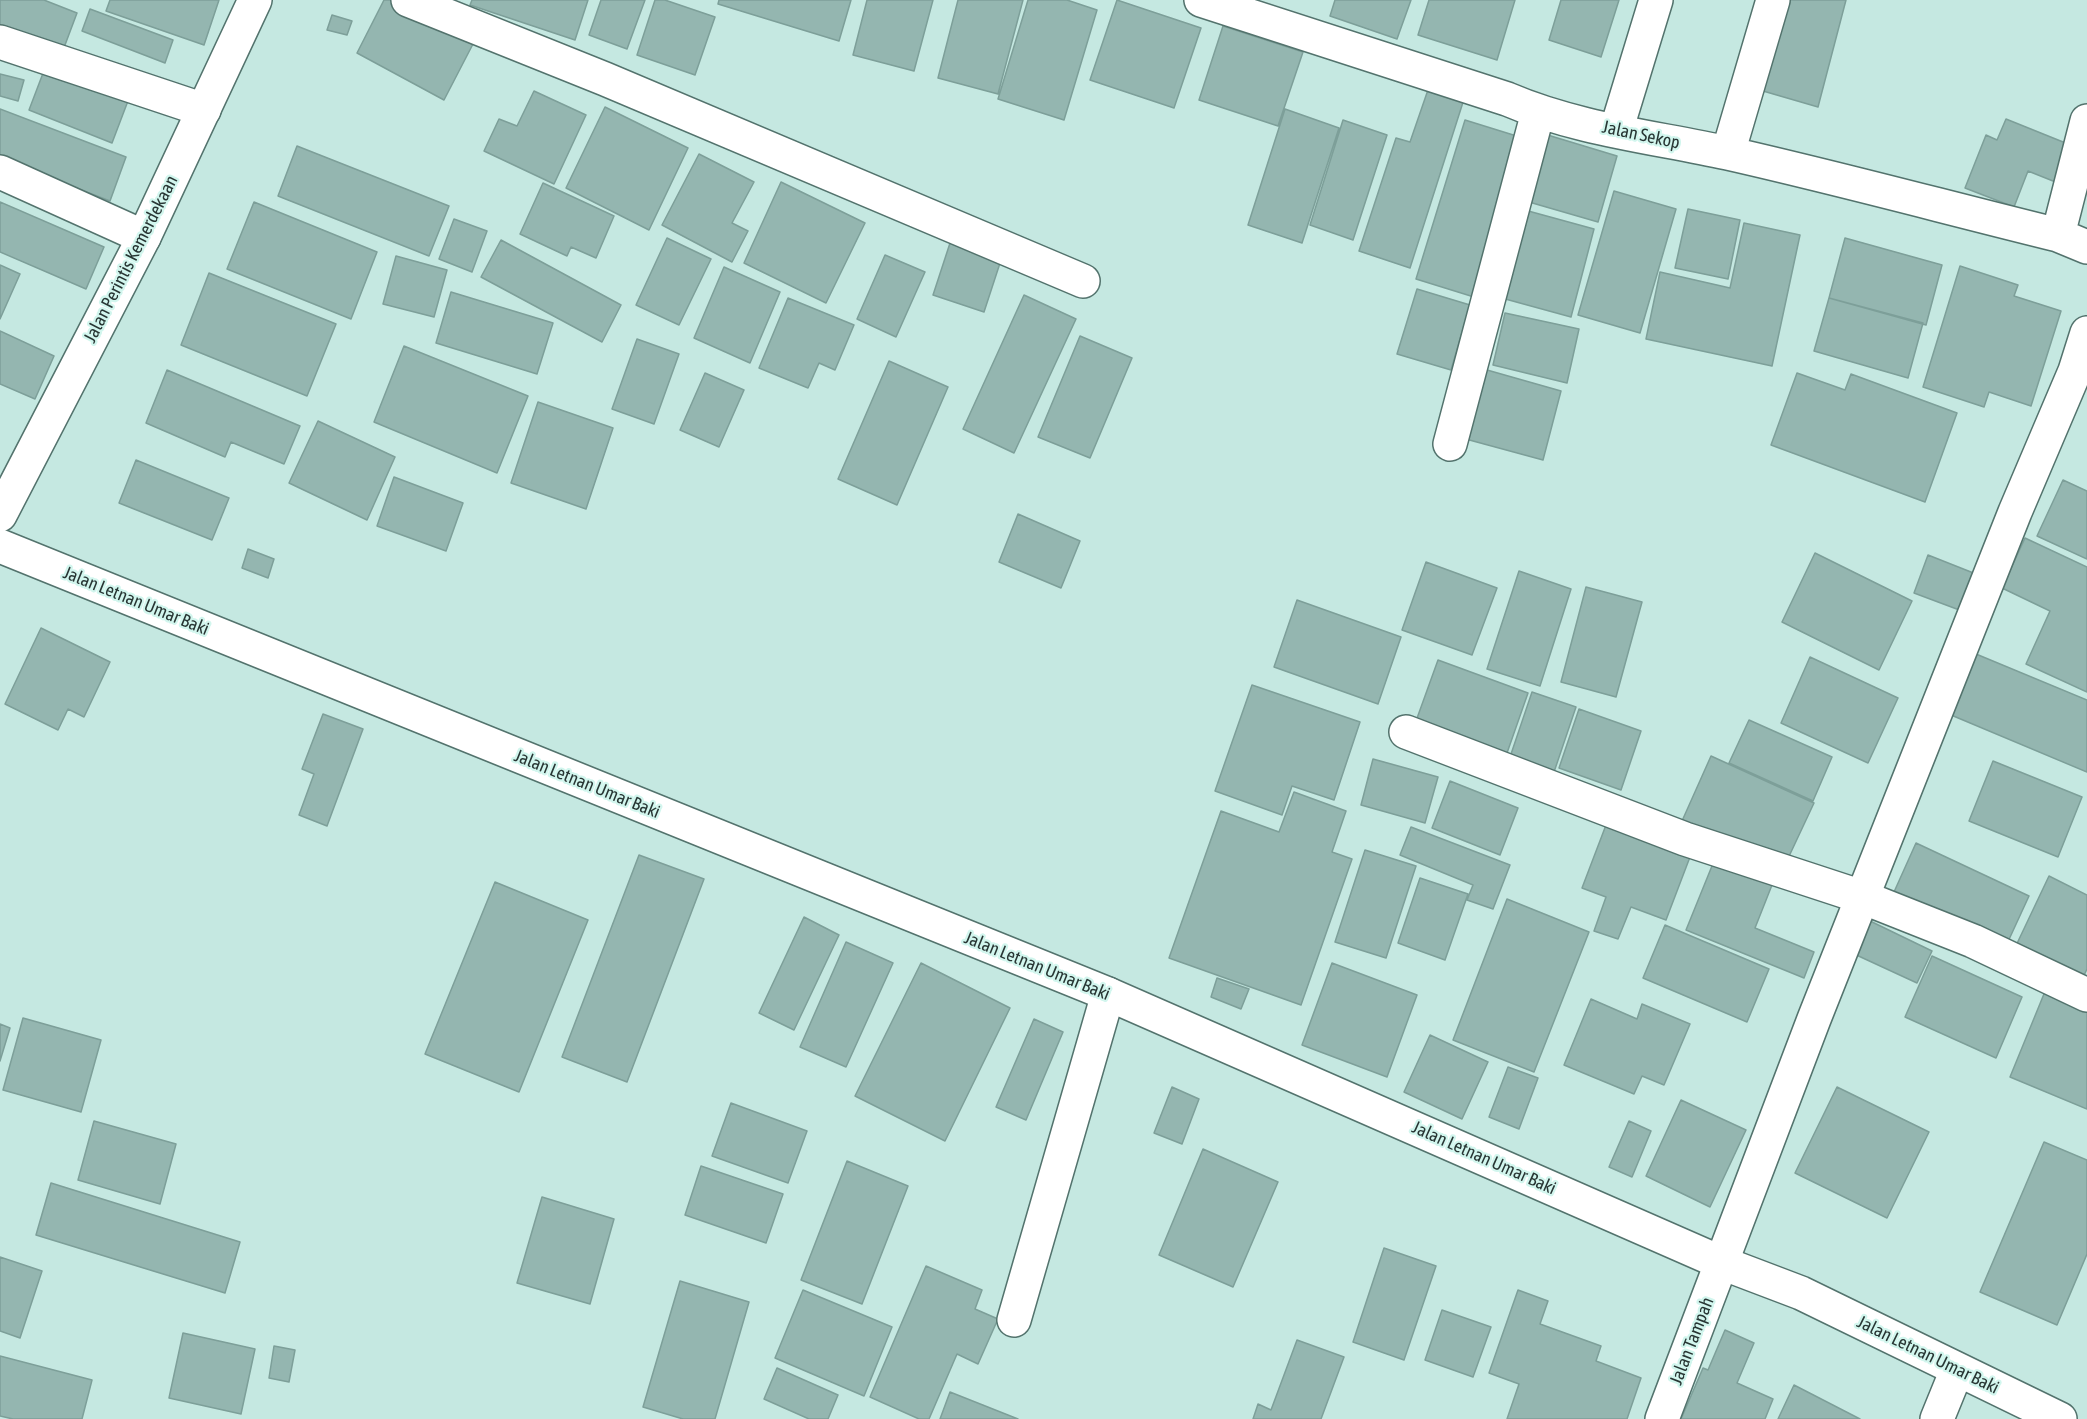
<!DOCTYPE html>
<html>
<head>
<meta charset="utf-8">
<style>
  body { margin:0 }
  canvas { display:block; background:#c5e8e1 }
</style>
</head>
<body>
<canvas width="2087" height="1419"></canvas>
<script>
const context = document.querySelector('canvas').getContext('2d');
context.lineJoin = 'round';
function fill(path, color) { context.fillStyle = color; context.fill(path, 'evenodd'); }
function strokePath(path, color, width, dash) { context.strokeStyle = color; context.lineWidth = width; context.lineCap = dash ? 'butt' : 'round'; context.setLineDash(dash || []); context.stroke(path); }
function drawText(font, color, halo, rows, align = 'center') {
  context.font = font + ' "Asap Condensed",sans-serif'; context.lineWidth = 4.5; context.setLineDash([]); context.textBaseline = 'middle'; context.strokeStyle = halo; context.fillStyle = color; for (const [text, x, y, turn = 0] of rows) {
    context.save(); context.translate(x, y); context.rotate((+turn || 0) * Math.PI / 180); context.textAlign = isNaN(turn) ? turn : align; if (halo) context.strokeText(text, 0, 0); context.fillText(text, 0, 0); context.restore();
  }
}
const building = new Path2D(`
  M 0,0 L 44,0 L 77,13 L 62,53 L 0,28 Z
  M 110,0 L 219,0 L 204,45 L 106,11 Z
  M 384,0 L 391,0 L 473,44 L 444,100 L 357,53 Z
  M 472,0 L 588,0 L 575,40 L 470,5 Z
  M 601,0 L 645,0 L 627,49 L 589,35 Z
  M 655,0 L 665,0 L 715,17 L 695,75 L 637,55 Z
  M 719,0 L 851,0 L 839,41 L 718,4 Z
  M 867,0 L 933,0 L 914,71 L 853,55 Z
  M 958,0 L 1023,0 L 998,94 L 938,78 Z
  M 1028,0 L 1067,0 L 1097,10 L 1064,120 L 998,99 Z
  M 1117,0 L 1201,28 L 1174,108 L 1090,80 Z
  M 1335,0 L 1411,0 L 1397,39 L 1330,16 Z
  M 1429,0 L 1515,0 L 1497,60 L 1418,35 Z
  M 1561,0 L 1619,0 L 1601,57 L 1549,40 Z
  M 1787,0 L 1846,0 L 1818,107 L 1763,91 Z
  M 90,9 L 173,40 L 165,63 L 82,31 Z
  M 332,15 L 352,21 L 347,35 L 327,30 Z
  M 1223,26 L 1303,52 L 1278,126 L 1199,100 Z
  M 48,60 L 131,93 L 112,143 L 29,110 Z
  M 0,74 L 24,80 L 18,101 L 0,96 Z
  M 1430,84 L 1465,96 L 1410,268 L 1359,251 L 1396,138 L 1410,142 Z
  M 534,91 L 586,115 L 554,184 L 484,151 L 499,119 L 517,126 Z
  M 605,107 L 688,148 L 649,230 L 566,188 Z
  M 0,109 L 126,157 L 110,201 L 0,159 Z
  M 1285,109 L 1339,128 L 1302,243 L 1248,225 Z
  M 2006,119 L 2073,146 L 2058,183 L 2028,171 L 2014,207 L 1965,188 L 1986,135 L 1997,140 Z
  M 1343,120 L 1387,135 L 1353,240 L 1310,225 Z
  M 1465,120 L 1523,138 L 1474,297 L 1416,279 Z
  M 1541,133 L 1617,156 L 1598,222 L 1522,200 Z
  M 297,146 L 449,206 L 429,256 L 278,196 Z
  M 699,154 L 754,182 L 732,223 L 748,231 L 732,262 L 662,225 Z
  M 781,182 L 865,223 L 826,303 L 744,263 Z
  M 543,183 L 614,216 L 596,258 L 571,247 L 567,256 L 520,234 Z
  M 1614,191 L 1676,209 L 1640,333 L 1578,315 Z
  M 0,202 L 104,247 L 86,289 L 0,252 Z
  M 254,202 L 377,252 L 351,319 L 227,269 Z
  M 1521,209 L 1594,229 L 1571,317 L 1498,297 Z
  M 1688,209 L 1740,220 L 1728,279 L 1675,268 Z
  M 454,219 L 487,231 L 472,272 L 439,259 Z
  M 1744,223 L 1800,235 L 1772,366 L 1646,339 L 1660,272 L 1730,288 Z
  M 667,238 L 711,259 L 679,325 L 636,305 Z
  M 1845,238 L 1942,265 L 1926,325 L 1829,298 Z
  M 501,240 L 621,305 L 602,342 L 481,277 Z
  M 951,240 L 1002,257 L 984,312 L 933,295 Z
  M 885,255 L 925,272 L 896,337 L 857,319 Z
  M 396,256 L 447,270 L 434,317 L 383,304 Z
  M 0,265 L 20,274 L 0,319 Z
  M 1960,266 L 2018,285 L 2014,296 L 2061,311 L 2031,406 L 1989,392 L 1984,407 L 1923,387 Z
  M 724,267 L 780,292 L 750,363 L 694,338 Z
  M 209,273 L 336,324 L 307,396 L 181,345 Z
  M 1417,289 L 1470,305 L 1451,370 L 1397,354 Z
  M 451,292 L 553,323 L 537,374 L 436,343 Z
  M 1024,295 L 1076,319 L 1014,453 L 963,429 Z
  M 788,298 L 854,325 L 835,370 L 819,363 L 808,388 L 759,368 Z
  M 1829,298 L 1923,323 L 1908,378 L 1814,351 Z
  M 1505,313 L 1579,329 L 1567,383 L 1493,365 Z
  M 0,331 L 54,356 L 35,399 L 0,384 Z
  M 1080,336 L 1132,358 L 1090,458 L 1038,437 Z
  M 637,339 L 679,354 L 654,424 L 612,409 Z
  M 404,346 L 528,396 L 497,473 L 374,422 Z
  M 889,361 L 948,387 L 897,505 L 838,479 Z
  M 1480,368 L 1561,391 L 1543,460 L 1462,438 Z
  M 167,370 L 300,426 L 284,464 L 231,442 L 225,457 L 146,423 Z
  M 705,373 L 744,390 L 719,447 L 680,430 Z
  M 1797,373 L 1845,390 L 1851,374 L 1957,413 L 1925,502 L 1771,445 Z
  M 538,402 L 613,428 L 586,509 L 511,483 Z
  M 318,421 L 395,457 L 367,520 L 289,483 Z
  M 136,460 L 229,498 L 212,540 L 119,503 Z
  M 394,477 L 463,503 L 446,551 L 377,526 Z
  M 2063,480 L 2087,491 L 2087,559 L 2037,536 Z
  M 1018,514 L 1080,541 L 1061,588 L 999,562 Z
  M 2025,538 L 2087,567 L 2087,692 L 2026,664 L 2050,611 L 2002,588 Z
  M 248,549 L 274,559 L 268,578 L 242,568 Z
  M 1815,553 L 1912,601 L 1879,670 L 1782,622 Z
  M 1928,555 L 1976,574 L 1962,611 L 1914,593 Z
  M 1426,562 L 1497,588 L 1472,655 L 1402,630 Z
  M 1519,571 L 1571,589 L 1540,686 L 1487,669 Z
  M 1586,587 L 1642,602 L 1616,697 L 1561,682 Z
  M 1297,600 L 1401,637 L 1378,704 L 1274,667 Z
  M 41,628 L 110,662 L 84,717 L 68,709 L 58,730 L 5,704 Z
  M 1976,654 L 2087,700 L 2087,772 L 1951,715 Z
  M 1810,657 L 1898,698 L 1868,763 L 1781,723 Z
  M 1438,660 L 1528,693 L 1507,753 L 1416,721 Z
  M 1252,685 L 1360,722 L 1334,800 L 1292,786 L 1282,815 L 1215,791 Z
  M 1532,692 L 1576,707 L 1553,775 L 1509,760 Z
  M 1579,709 L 1641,731 L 1621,790 L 1559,768 Z
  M 323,714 L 363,729 L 327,826 L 299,815 L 314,774 L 302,769 Z
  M 1749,720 L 1832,757 L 1813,801 L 1729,763 Z
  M 1711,756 L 1814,803 L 1784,867 L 1682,821 Z
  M 1373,759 L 1438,777 L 1425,823 L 1361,805 Z
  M 1993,761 L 2082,797 L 2058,857 L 1969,821 Z
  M 1450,781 L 1518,808 L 1500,855 L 1432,828 Z
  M 1294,792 L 1346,811 L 1332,852 L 1352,859 L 1301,1005 L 1169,958 L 1221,811 L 1279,832 Z
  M 1606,825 L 1690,857 L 1666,920 L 1631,907 L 1618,939 L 1594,931 L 1606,897 L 1582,888 Z
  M 1411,827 L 1510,865 L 1493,909 L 1467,900 L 1473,885 L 1400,855 Z
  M 1916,843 L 2029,896 L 2006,946 L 1894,892 Z
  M 1365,850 L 1416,866 L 1386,958 L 1335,942 Z
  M 639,855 L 704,879 L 627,1082 L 562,1057 Z
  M 1714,861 L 1772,885 L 1755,928 L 1814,952 L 1804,978 L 1686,930 Z
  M 2049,876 L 2087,895 L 2087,969 L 2079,986 L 2012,954 Z
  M 1420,878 L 1468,894 L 1445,960 L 1398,943 Z
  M 495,882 L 588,920 L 519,1092 L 425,1054 Z
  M 1507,899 L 1589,932 L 1534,1072 L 1453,1040 Z
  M 804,917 L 839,935 L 794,1030 L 759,1013 Z
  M 1868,920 L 1932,951 L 1917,983 L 1852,953 Z
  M 1665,925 L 1769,969 L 1747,1022 L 1643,978 Z
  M 846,942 L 893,963 L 846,1067 L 800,1047 Z
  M 1932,956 L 2022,997 L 1996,1058 L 1905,1017 Z
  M 921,963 L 1010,1008 L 945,1141 L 855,1096 Z
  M 1332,963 L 1417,995 L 1387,1077 L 1302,1045 Z
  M 1217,978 L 1249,989 L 1241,1009 L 1211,997 Z
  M 2046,989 L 2087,1006 L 2087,1109 L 2010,1077 Z
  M 1591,999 L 1637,1019 L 1642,1004 L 1690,1024 L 1664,1085 L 1642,1076 L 1634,1094 L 1564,1065 Z
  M 23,1018 L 101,1040 L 81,1112 L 3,1090 Z
  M 1034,1019 L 1063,1032 L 1026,1120 L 996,1107 Z
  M 0,1024 L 10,1028 L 0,1061 Z
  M 1430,1035 L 1488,1062 L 1462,1119 L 1404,1092 Z
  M 1508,1067 L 1538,1078 L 1519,1129 L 1489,1117 Z
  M 1172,1087 L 1199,1099 L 1182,1144 L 1154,1133 Z
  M 1837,1087 L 1929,1132 L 1887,1218 L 1795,1173 Z
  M 1681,1100 L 1746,1130 L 1710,1207 L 1646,1176 Z
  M 731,1103 L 807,1131 L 788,1183 L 712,1156 Z
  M 94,1121 L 176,1144 L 160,1204 L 78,1180 Z
  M 1629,1121 L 1651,1131 L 1632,1177 L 1609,1167 Z
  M 2044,1142 L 2087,1160 L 2087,1254 L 2057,1325 L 1980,1292 Z
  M 1203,1149 L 1278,1182 L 1233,1287 L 1159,1255 Z
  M 847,1161 L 908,1186 L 862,1304 L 801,1280 Z
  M 701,1166 L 783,1194 L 766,1243 L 685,1215 Z
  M 51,1183 L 240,1242 L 225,1293 L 36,1235 Z
  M 542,1197 L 614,1219 L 590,1304 L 517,1283 Z
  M 1384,1248 L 1436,1266 L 1404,1360 L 1353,1342 Z
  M 0,1257 L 42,1271 L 20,1338 L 0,1331 Z
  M 926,1266 L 982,1290 L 975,1309 L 998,1319 L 978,1364 L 957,1354 L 929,1419 L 919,1419 L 870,1397 Z
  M 680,1281 L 749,1302 L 715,1419 L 683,1419 L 643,1407 Z
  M 803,1290 L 892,1327 L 864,1396 L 775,1358 Z
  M 1518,1290 L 1548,1301 L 1540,1324 L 1601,1346 L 1596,1361 L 1641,1378 L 1627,1419 L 1507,1419 L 1519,1384 L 1489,1373 Z
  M 1442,1310 L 1491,1327 L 1473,1377 L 1425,1360 Z
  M 1725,1330 L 1754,1343 L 1737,1383 L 1773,1399 L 1765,1419 L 1681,1419 L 1703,1368 L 1708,1370 Z
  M 183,1333 L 255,1349 L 241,1414 L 169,1398 Z
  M 1297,1340 L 1344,1357 L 1321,1419 L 1253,1419 L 1258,1404 L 1271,1410 Z
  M 274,1346 L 295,1350 L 289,1382 L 269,1378 Z
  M 0,1356 L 92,1380 L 82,1419 L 13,1419 L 0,1416 Z
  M 777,1368 L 838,1395 L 828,1419 L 809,1419 L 764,1399 Z
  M 1794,1385 L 1860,1419 L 1778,1419 Z
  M 950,1392 L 1018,1419 L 940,1419 Z`);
fill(building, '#94b6b0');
strokePath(building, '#7d9f99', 1.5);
const street = new Path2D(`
  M 408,0 L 605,79 L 1083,281
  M 1201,0 L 1507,99 C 1577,129 1654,137 1727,153 C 1838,178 1948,208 2058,235 L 2087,247
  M 0,42 L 204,110
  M 1616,131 L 1656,0
  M 1728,153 L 1773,0
  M 0,172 L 144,237
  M 2058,235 L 2087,121
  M 1450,444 L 1538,112
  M 1406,732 L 1685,839 L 1862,897 L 1973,941 L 2087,995
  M 1014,1320 L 1108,994
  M 1662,1419 L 1814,1019 L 2015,512 L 2075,371 L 2087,333
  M 1937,1419 L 1957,1370`);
const secondary = new Path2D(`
  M 0,515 L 144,237 L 255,0
  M 0,546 L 1108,994 L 1722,1263 L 1801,1293 L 2060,1419`);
strokePath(street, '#53736d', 36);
strokePath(secondary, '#53736d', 36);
strokePath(street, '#fff', 33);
strokePath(secondary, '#fff', 33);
drawText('18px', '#283634', '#d2f6ee', [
  ["Jalan Sekop",1641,135,12],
  ["Jalan Perintis Kemerdekaan",131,259,-63],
  ["Jalan Letnan Umar Baki",136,601,22],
  ["Jalan Letnan Umar Baki",587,784,22],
  ["Jalan Letnan Umar Baki",1037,966,22],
  ["Jalan Letnan Umar Baki",1484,1158,24],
  ["Jalan Tampah",1692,1341,-69],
  ["Jalan Letnan Umar Baki",1928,1355,26]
]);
</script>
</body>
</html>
